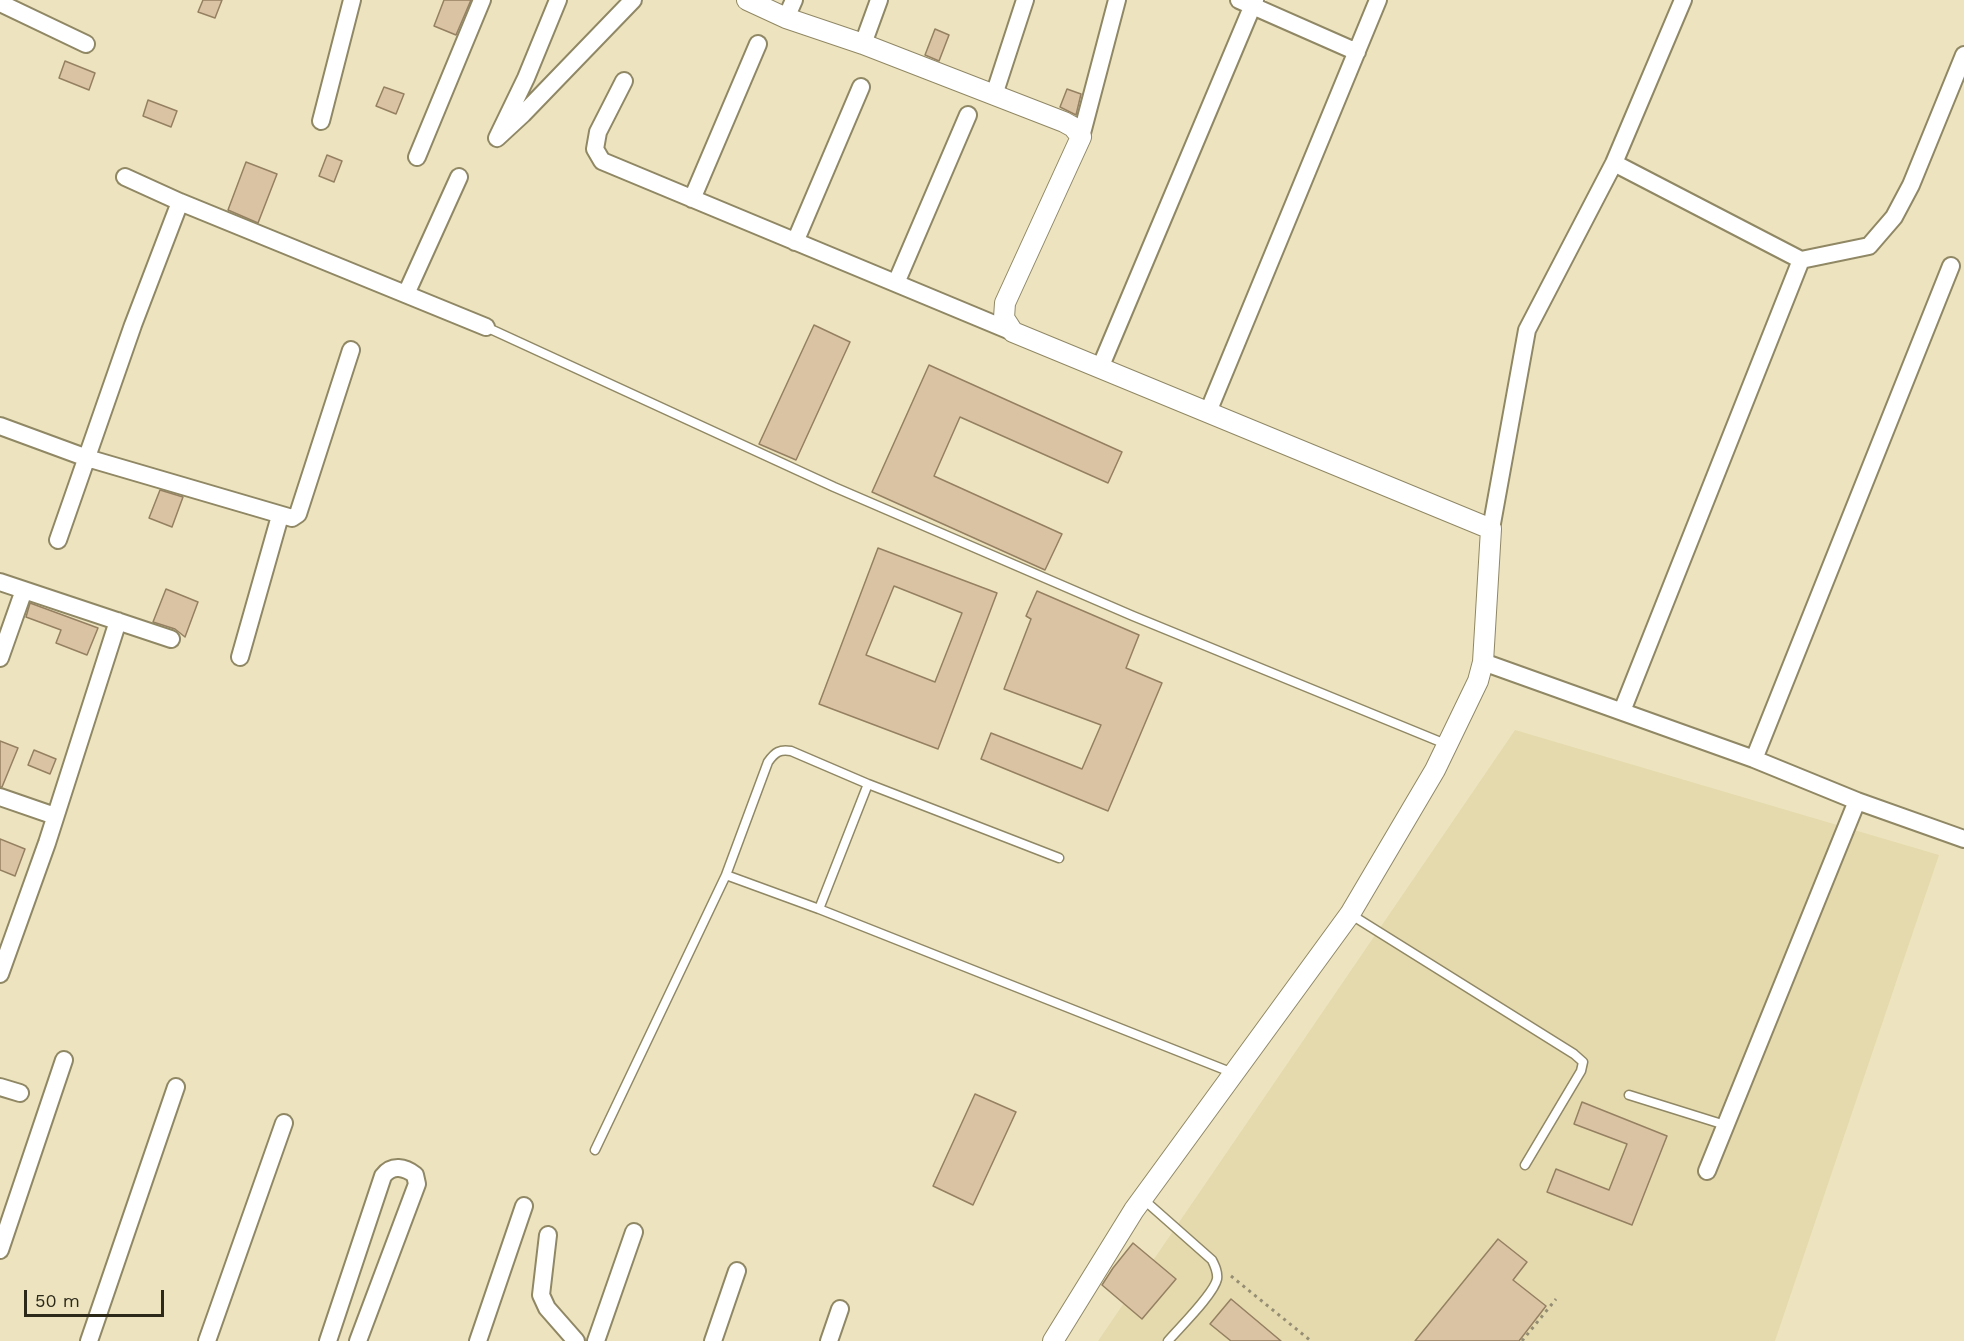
<!DOCTYPE html>
<html>
<head>
<meta charset="utf-8">
<style>
  body { margin:0 }
  #map { position:relative; width:1964px; height:1341px; overflow:hidden; background:#ede4bf; font-family:"Work Sans",sans-serif }
  canvas { display:block }
  .scale { position:absolute; left:24px; top:1290px; width:140px; height:27px; box-sizing:border-box; border:3px solid #2c291b; border-top:0; padding-left:8px; font-size:18px; line-height:21px; white-space:nowrap; color:#2c291b; -webkit-text-stroke:4px #ede4bf; paint-order:stroke }
</style>
</head>
<body>
<div id="map">
<canvas width="1964" height="1341"></canvas>
<div class="scale">50 m</div>
</div>
<script>
const context = document.querySelector('canvas').getContext('2d');
context.lineJoin = 'round';
function fill(path, color) { context.fillStyle = color; context.fill(path, 'evenodd'); }
function strokePath(path, color, width, dash) { context.strokeStyle = color; context.lineWidth = width; context.lineCap = dash ? 'butt' : 'round'; context.setLineDash(dash || []); context.stroke(path); }
fill(new Path2D(`
  M 1515,730 L 1939,855 L 1775,1341 L 1098,1341 Z`), '#e5daad');
const building = new Path2D(`
  M 203,0 L 222,0 L 215,18 L 198,12 Z
  M 444,0 L 471,0 L 456,35 L 434,26 Z
  M 935,29 L 949,35 L 939,61 L 925,55 Z
  M 65,61 L 95,73 L 89,90 L 59,78 Z
  M 384,87 L 404,94 L 396,114 L 376,106 Z
  M 1067,89 L 1081,94 L 1076,115 L 1060,107 Z
  M 148,100 L 177,111 L 171,127 L 143,116 Z
  M 327,155 L 342,161 L 334,182 L 319,176 Z
  M 246,162 L 277,174 L 258,223 L 228,210 Z
  M 814,325 L 850,342 L 796,460 L 759,444 Z
  M 929,365 L 1122,452 L 1108,483 L 960,417 L 934,476 L 1062,534 L 1045,570 L 872,492 Z
  M 160,490 L 183,497 L 172,527 L 149,518 Z
  M 878,548 L 997,593 L 938,749 L 819,704 ZM 894,586 L 962,613 L 935,682 L 866,655 Z
  M 166,589 L 198,602 L 185,637 L 175,629 L 153,622 Z
  M 1037,591 L 1139,635 L 1126,668 L 1162,683 L 1108,811 L 981,759 L 991,733 L 1082,769 L 1101,725 L 1004,689 L 1031,619 L 1026,616 Z
  M 30,603 L 98,628 L 87,655 L 56,643 L 61,630 L 26,617 Z
  M 0,741 L 18,748 L 2,787 L 0,787 Z
  M 34,750 L 56,759 L 50,774 L 28,765 Z
  M 0,839 L 25,849 L 15,876 L 0,870 Z
  M 975,1094 L 1016,1112 L 973,1205 L 933,1186 Z
  M 1582,1102 L 1667,1136 L 1632,1225 L 1547,1192 L 1556,1169 L 1609,1190 L 1627,1144 L 1574,1124 Z
  M 1498,1239 L 1527,1262 L 1513,1280 L 1546,1306 L 1519,1341 L 1415,1341 Z
  M 1133,1243 L 1176,1279 L 1142,1319 L 1102,1285 L 1113,1268 Z
  M 1231,1299 L 1281,1341 L 1231,1341 L 1210,1324 Z`);
fill(building, '#dac3a3');
strokePath(building, '#958062', 1.5);
const service = new Path2D(`
  M 486,327 L 834,487 L 1133,616 L 1448,745
  M 1059,858 L 868,784 L 791,751 C 780,749 775,752 768,762 L 726,875 L 819,909 L 1233,1073
  M 819,909 L 868,784
  M 1350,914 L 1574,1054 L 1583,1062 L 1581,1071 L 1525,1165
  M 1629,1095 L 1725,1125
  M 595,1150 L 726,875
  M 1143,1199 L 1212,1260 C 1215,1266 1218,1272 1217,1279 C 1214,1294 1179,1328 1168,1341`);
const minor = new Path2D(`
  M 558,0 L 526,78 L 497,138 L 523,114 L 633,0
  M 1239,0 L 1357,52
  M 0,3 L 86,44
  M 786,18 L 794,0
  M 863,44 L 879,0
  M 624,81 L 598,132 L 595,149 L 602,161 L 1013,332
  M 994,95 L 1025,0
  M 321,121 L 352,0
  M 1081,137 L 1117,0
  M 417,157 L 482,0
  M 1614,163 L 1801,260 L 1869,246 L 1894,217 L 1911,185 L 1964,55
  M 125,177 L 180,202 L 486,327
  M 692,199 L 758,44
  M 795,242 L 861,87
  M 896,283 L 968,115
  M 406,294 L 459,177
  M 1100,368 L 1255,0
  M 1208,412 L 1378,0
  M 0,426 L 87,458 L 292,518 L 298,514 L 351,350
  M 1491,529 L 1527,330 L 1614,163 L 1683,0
  M 58,540 L 133,325 L 180,202
  M 0,582 L 171,639
  M 240,657 L 280,516
  M 0,658 L 24,590
  M 1483,662 L 1754,759 L 1857,801 L 1707,1171
  M 1622,711 L 1801,260
  M 1754,759 L 1951,266
  M 0,797 L 55,816
  M 1857,801 L 1964,839
  M 0,974 L 47,843 L 118,621
  M 0,1087 L 20,1093
  M 548,1235 L 541,1295 L 547,1308 L 576,1341
  M 0,1250 L 64,1060
  M 89,1341 L 176,1087
  M 207,1341 L 284,1123
  M 328,1341 L 383,1176 C 392,1164 405,1167 415,1175 L 417,1184 L 358,1341
  M 478,1341 L 524,1206
  M 596,1341 L 634,1232
  M 713,1341 L 737,1271
  M 829,1341 L 840,1309`);
const tertiary = new Path2D(`
  M 747,0 L 786,18 L 863,44 L 1064,122 L 1073,127 L 1081,137 L 1005,303 L 1004,318 L 1013,332 L 1491,529 L 1483,662 L 1478,681 L 1435,770 L 1350,914 L 1134,1210 L 1053,1341`);
strokePath(service, '#908765', 11);
strokePath(minor, '#908765', 20);
strokePath(tertiary, '#908765', 22);
strokePath(new Path2D(`
  M 1231,1276 L 1311,1341
  M 1522,1341 L 1556,1299`), '#958e74', 3, [3, 4.5]);
strokePath(service, '#fff', 8);
strokePath(minor, '#fff', 16);
strokePath(tertiary, '#fff', 20);
</script>
</body>
</html>
